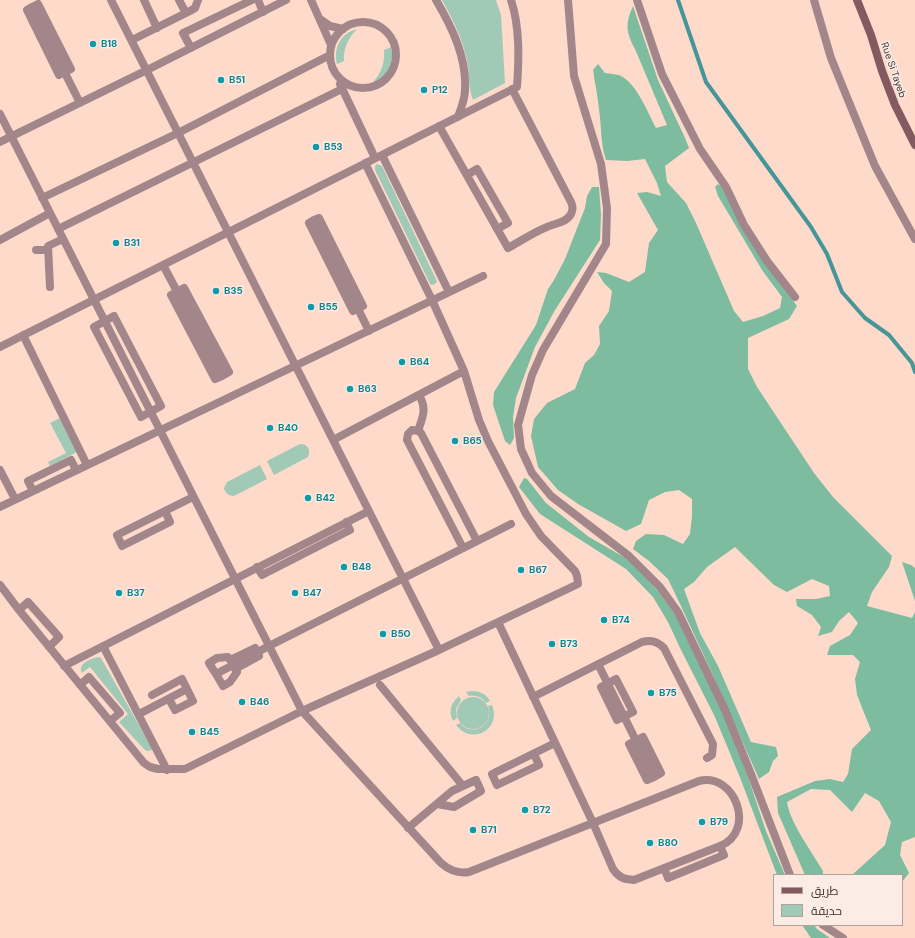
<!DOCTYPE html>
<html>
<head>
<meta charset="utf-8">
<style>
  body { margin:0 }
  #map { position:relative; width:915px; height:938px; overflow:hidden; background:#fedacb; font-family:"DM Sans",Cairo,sans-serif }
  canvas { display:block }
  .legend { position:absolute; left:773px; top:874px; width:130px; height:52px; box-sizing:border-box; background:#fbede6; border:1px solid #b1a39c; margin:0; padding:5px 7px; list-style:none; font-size:12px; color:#41332d }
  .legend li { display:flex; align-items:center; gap:8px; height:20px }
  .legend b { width:20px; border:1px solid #b1a39c }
</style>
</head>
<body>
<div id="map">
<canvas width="915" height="938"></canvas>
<ul class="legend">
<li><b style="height:5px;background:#825a60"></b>طريق</li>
<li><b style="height:11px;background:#a1cab6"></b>حديقة</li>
</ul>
</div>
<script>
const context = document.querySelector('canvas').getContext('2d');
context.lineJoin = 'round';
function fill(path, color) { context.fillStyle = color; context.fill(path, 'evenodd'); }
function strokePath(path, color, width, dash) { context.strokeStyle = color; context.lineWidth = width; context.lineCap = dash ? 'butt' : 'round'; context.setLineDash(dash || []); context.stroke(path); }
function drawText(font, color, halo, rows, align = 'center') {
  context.font = font + ' "DM Sans",sans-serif'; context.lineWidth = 3; context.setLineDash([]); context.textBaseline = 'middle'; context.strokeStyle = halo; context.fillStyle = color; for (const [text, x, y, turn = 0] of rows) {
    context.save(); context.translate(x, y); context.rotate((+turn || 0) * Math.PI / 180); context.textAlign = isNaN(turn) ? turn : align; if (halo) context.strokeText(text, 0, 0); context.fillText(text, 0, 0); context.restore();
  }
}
fill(new Path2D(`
  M 442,0 L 496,0 L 501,15 L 505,83 L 473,100 C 469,89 469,78 468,66 C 464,42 454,21 442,0 Z
  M 357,29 C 348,38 343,49 344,61 L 337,64 C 333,48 341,33 357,29 Z
  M 391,47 C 395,63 388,78 372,83 C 381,74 385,63 384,50 Z
  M 377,164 L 382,166 L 436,279 L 437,282 L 435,284 L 432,285 L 430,284 L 375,170 L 375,166 Z
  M 60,418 L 77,452 L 50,466 L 48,462 L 66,453 L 50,423 Z
  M 300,444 C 308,444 311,450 308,457 L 274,475 L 267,461 Z
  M 260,465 L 267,479 L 234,496 C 229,496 225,493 224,488 L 227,482 Z
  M 99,657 L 101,658 L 153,750 L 147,751 L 144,749 L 119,722 L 128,714 L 90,667 L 82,673 C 77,663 92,658 99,657 Z
  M 472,691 C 480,691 486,694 490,701 L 486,703 C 482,697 476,695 469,696 L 466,692 Z
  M 459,696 L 461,700 L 456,709 L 457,718 L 453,721 C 448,711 451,703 459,696 Z
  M457 713a16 16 0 1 1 32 0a16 16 0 1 1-32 0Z
  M 492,705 C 502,729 472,746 456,725 L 460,723 C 472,738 495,725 488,706 Z`), '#a1cab6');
fill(new Path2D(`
  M 633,6 L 658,80 L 685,138 L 689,148 L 665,166 L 667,182 L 686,203 L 696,223 L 734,311 L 743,322 L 763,316 L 780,308 L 782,297 L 762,270 L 718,196 L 715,187 L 718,184 L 723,188 L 766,264 L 797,306 L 789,319 L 748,338 L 748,369 L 757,387 L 814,473 L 833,497 L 892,556 L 889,567 L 872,592 L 867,606 L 912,618 L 915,612 L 915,837 L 902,842 L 900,855 L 909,873 L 902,882 L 902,875 L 852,875 L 885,845 L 891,822 L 879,801 L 865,793 L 852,812 L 830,790 L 811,789 L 787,802 C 790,823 812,852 823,871 L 823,875 L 805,875 L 778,813 L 777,797 L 815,781 L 830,779 L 843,782 L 848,774 L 852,749 L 871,730 L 857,695 L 855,679 L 860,662 L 853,655 L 827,655 L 830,646 L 850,635 L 858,623 L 849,612 L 839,621 L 832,632 L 818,636 L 821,627 L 812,615 L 797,606 L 796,599 L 816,599 L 830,596 L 829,586 L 812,579 L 787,592 L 774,585 L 735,547 L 707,567 L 694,582 L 684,589 L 700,633 L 718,666 L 751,742 L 776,747 L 778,756 L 773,761 L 769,772 L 759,779 L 711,671 L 680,604 L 668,579 L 649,561 L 633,549 L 636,541 L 646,534 L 664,535 L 683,544 L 690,534 L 692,516 L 692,499 L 679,490 L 665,492 L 649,500 L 641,524 L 626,531 L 578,504 L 558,490 L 538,467 L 531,436 L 534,419 L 547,403 L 575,389 L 585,363 L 594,355 L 600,344 L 599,326 L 609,311 L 612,291 L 604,283 L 597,272 L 606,273 L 629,282 L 645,272 L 649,243 L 658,230 L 637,193 L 647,192 L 661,196 L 657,183 L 645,159 L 627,161 L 606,160 C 600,142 602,128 599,110 C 598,97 595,84 593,70 L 598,64 L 605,73 C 610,74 617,74 621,76 C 637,84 648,113 656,128 L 667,125 L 635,49 C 626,32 625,24 633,6 Z
  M 592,187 L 599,187 L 601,215 L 600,240 L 555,310 L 535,347 L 516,398 L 513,417 L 514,438 L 510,445 L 505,441 L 493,405 L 494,392 L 536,325 L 548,289 L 554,280 L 565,259 L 585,208 L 587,196 Z
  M 524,478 L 527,479 L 546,503 L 589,537 L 629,560 L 658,591 L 675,614 L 723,713 L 748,777 L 766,831 L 785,875 L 777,875 L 741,780 L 715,717 L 680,648 L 668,622 L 653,597 L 626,569 L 540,514 L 519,487 Z
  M 902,562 L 911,565 L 915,568 L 915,601 Z
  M 802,925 L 814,925 L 817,929 L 830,938 L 811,938 Z`), '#7dbc9f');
strokePath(new Path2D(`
  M 678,0 L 706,82 L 811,227 L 827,254 L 842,292 L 865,318 L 889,335 L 912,363 L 915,372`), '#459599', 4);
strokePath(new Path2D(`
  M 111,0 L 439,650
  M 144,0 L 157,28
  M 179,0 L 186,13
  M 258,0 L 263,12
  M 311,0 L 331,45
  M 436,0 C 452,27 467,58 465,90 C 465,99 461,108 458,117
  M 568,0 L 574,76 L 601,164 L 607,208 L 606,244 L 543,350 L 532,375 L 518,425 L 521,449 L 532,473 L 551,496 L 629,556 L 660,587 L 678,612 L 725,710 L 751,774 L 790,875
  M 637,0 L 662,74 L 700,149 L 726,187 L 744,225 L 767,261 L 795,297
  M 814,0 L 831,58 L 875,166 L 915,239
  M 32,7 L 27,10 L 59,75 L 71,69 L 38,4 L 32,7 L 80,103
  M 320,19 L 330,26 L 343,29
  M330 55a33 33 0 1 1 66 0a33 33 0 1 1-66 0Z
  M 132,40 L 190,11 L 195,8 L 198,0
  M 191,48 L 183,33 L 252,0
  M 340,84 L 375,158
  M 0,114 L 302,711 L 441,863 C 449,870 457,874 469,872 L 699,781 C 735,772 757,831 720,846 L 634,880 C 624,879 619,878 613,869 L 593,823 L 498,622
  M 439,126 L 508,248 C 521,241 534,232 547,227 C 555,223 566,223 571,214 C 573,210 573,206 571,202 L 512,89
  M 0,142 L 147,70 L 286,0
  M 382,155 L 449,292
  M 467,175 L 477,169 L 508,223 L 497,229
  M 42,198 L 178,133 L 330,55
  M 314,220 L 309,223 L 353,311 L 363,306 L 319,218 L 314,220 L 369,331
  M 58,229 L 342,89
  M 0,240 L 50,213
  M 36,250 L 48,250
  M 163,265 L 222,376 L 229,372 L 184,288 L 171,295 L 215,379 L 222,376
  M 50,287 L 48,246 L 63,239
  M 114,316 L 161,406 L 141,417 L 94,327 Z
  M 23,335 L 87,465
  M 0,347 L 517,87 C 519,59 520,27 511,0
  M 418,431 C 423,416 427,409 419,395
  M 333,440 L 464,371 L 432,300 L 365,163
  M 0,470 L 15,499
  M 33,491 L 28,481 L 71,460 L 76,470
  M 0,507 L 483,276
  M 165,511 L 170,522 L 122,546 L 117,535 L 193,497
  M 463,548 L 407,440 L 408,434 L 412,430 L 418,431 L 421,433 L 477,541
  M 257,567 L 262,575 L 350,530 L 346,522
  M 0,585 L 19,610 L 144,763 L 150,767 L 158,769 L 185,769 L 302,711 L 439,650 L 578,584 L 577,576 L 575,571 L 541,536 L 526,514 L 488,441 L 479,420 L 464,371
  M 19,610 L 28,602 L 59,637 L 49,647
  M 103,646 L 167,770
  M 598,664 L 654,777 L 661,773 L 643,737 L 629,744 L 647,780 L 654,777
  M 64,666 L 369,511
  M 216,674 L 223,686 L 230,682 L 237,672 L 235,669 L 259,656 L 255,648 L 230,660 L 228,657 L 217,658 L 209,663 L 216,674 L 269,646 L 511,524
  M 616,679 L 633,712 L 617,720 L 601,687 Z
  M 80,685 L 89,677 L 120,713 L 110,721
  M 380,685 L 463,786
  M 152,695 L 182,679 L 193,701 L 175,710 L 169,699
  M 533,697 L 642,642 C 651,640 657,641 664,648 L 713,744 L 712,755 L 707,758
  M 139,714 L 187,689
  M 534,754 L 539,765 L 497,785 L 492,774 L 555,743
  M 408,828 L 452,791 L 476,780 L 481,791 L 454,807 L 437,804
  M 664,868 L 668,878 L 724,855 L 720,846
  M 823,925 L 843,938`), '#a3868a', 8);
strokePath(new Path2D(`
  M 857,0 L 871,35 L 882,71 L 895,105 L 915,145`), '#825a60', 8);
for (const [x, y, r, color] of [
  [93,44,4,"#0f9aa8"],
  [221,80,4,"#0f9aa8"],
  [424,90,4,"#0f9aa8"],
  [316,147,4,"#0f9aa8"],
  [116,243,4,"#0f9aa8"],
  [216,291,4,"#0f9aa8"],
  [311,307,4,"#0f9aa8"],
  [402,362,4,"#0f9aa8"],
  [350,389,4,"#0f9aa8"],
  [270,428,4,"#0f9aa8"],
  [455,441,4,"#0f9aa8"],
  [308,498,4,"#0f9aa8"],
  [344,567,4,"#0f9aa8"],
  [521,570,4,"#0f9aa8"],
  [119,593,4,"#0f9aa8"],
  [295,593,4,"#0f9aa8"],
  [604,620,4,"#0f9aa8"],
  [383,634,4,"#0f9aa8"],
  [552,644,4,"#0f9aa8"],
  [651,693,4,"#0f9aa8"],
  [242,702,4,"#0f9aa8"],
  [192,732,4,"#0f9aa8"],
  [525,810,4,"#0f9aa8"],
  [702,822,4,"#0f9aa8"],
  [473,830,4,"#0f9aa8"],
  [650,843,4,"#0f9aa8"]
]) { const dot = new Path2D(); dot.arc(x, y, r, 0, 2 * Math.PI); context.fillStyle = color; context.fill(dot); strokePath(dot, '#fbede6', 1.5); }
drawText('bold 10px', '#0d838f', '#fbede6', [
  ["B18",101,44],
  ["B51",229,80],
  ["P12",432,90],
  ["B53",324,147],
  ["B31",124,243],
  ["B35",224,291],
  ["B55",319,307],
  ["B64",410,362],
  ["B63",358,389],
  ["B40",278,428],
  ["B65",463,441],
  ["B42",316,498],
  ["B48",352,567],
  ["B67",529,570],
  ["B37",127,593],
  ["B47",303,593],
  ["B74",612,620],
  ["B50",391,634],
  ["B73",560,644],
  ["B75",659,693],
  ["B46",250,702],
  ["B45",200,732],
  ["B72",533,810],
  ["B79",710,822],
  ["B71",481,830],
  ["B80",658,843]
], 'left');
drawText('10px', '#41332d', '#fbede6', [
  ["Rue Si Tayeb",893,70,71]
]);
</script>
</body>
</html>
